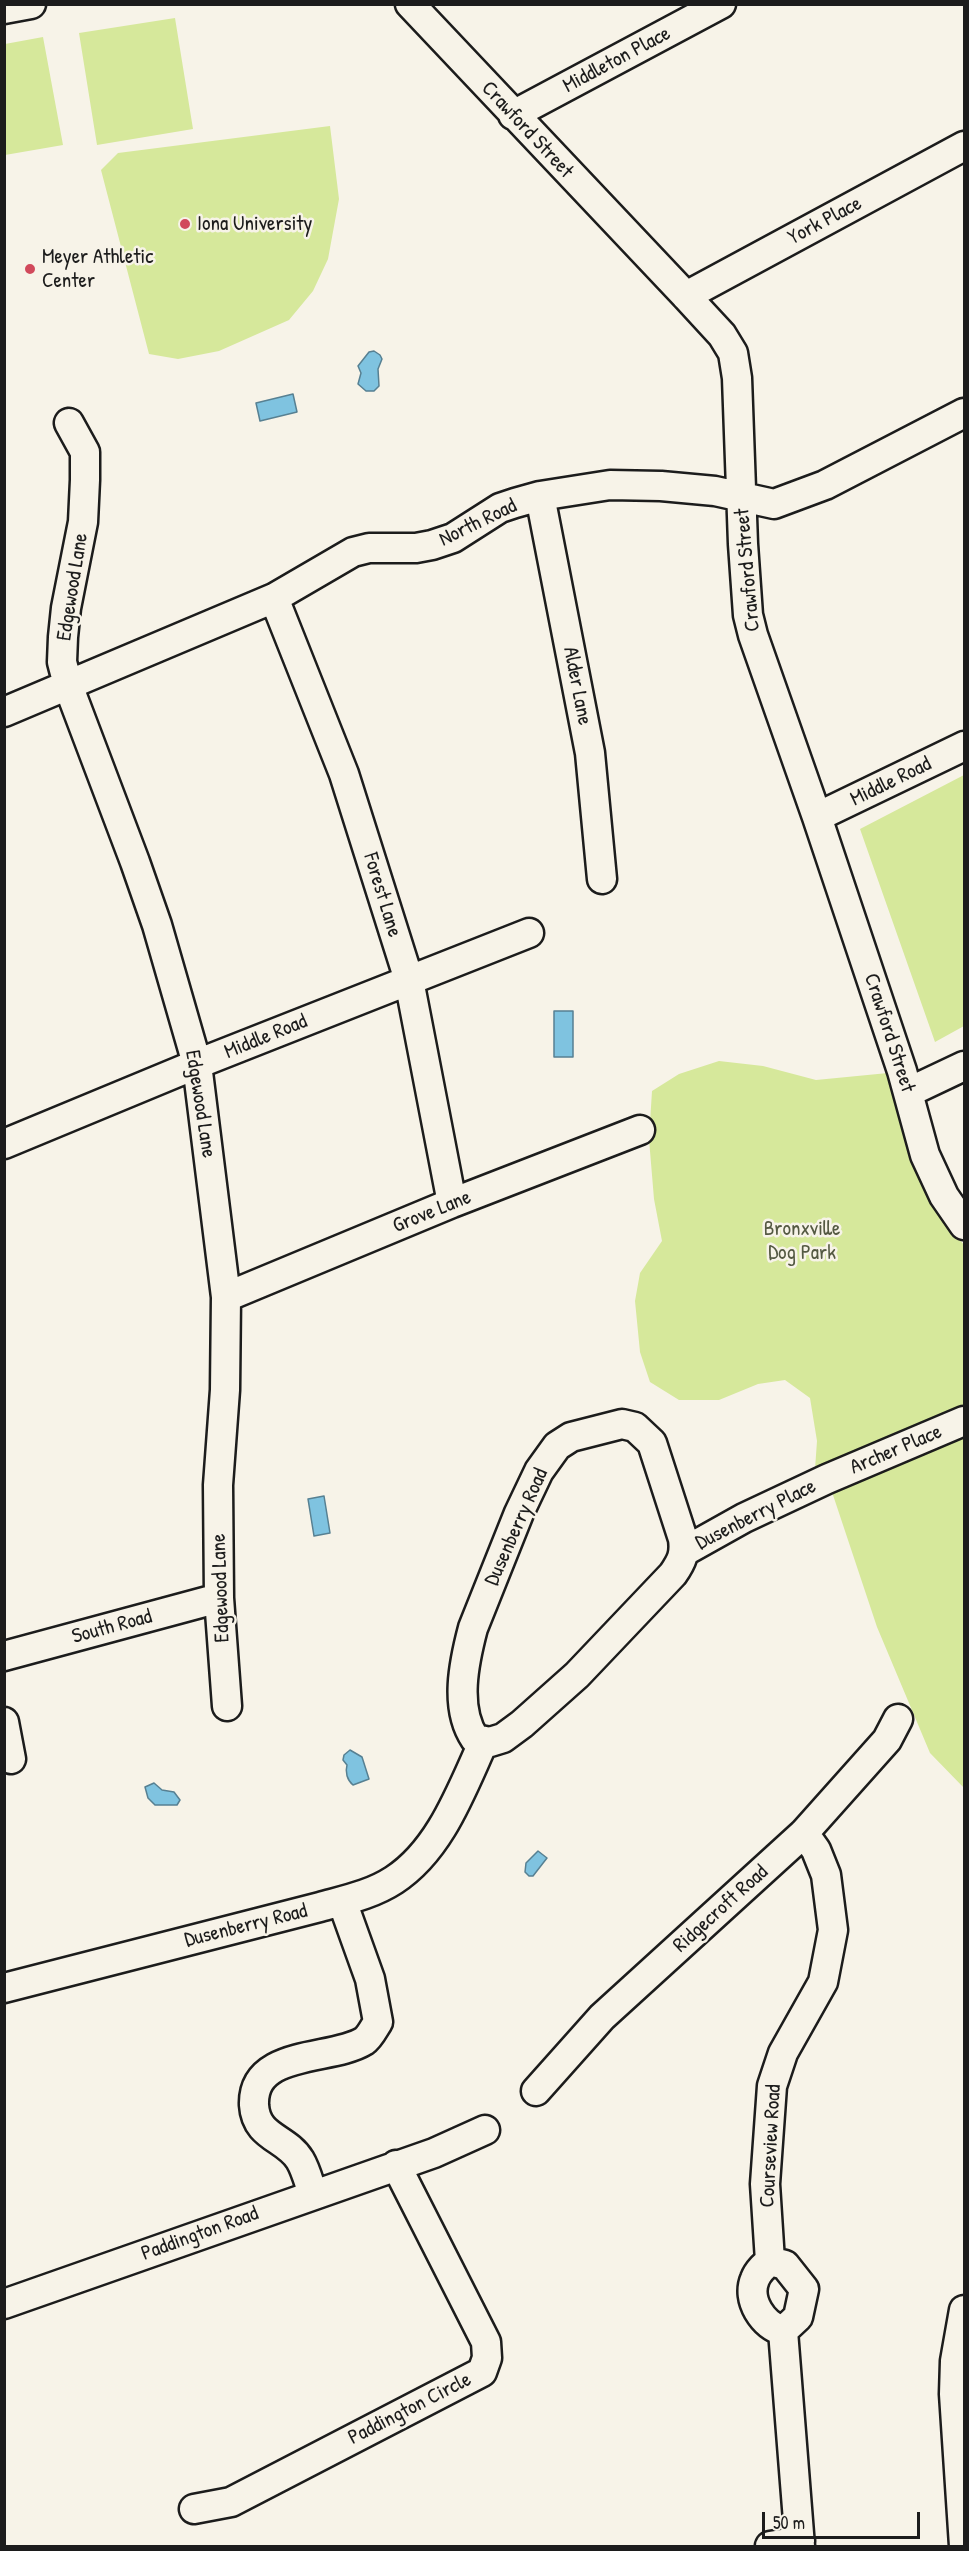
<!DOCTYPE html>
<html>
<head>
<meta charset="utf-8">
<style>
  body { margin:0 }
  #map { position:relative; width:969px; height:2551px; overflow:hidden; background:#f7f3e8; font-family:"Patrick Hand",sans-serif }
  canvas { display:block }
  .frame { position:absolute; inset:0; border:6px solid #1c1c1c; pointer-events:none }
  .scale { position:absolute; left:762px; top:2512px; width:158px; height:27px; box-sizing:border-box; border:3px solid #1c1c1c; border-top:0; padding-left:8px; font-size:18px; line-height:21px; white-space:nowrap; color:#1c1c1c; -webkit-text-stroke:4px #f7f3e8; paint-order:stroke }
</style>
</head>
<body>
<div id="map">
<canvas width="969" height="2551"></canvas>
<div class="frame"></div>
<div class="scale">50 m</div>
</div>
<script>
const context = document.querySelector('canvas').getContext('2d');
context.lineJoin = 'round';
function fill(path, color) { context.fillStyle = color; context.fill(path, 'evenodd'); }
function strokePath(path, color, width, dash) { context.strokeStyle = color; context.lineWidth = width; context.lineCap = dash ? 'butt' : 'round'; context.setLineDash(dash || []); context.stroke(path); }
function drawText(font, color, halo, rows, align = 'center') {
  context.font = font + ' "Patrick Hand",sans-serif'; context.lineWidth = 5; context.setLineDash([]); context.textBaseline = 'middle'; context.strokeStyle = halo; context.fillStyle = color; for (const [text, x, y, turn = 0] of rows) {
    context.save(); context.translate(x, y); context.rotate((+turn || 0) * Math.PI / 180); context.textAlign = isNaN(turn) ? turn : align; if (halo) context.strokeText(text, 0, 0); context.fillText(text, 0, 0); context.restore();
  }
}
fill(new Path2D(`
  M 175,18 L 193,129 L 97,145 L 79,33 Z
  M 43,37 L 63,145 L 5,155 L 5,44 Z
  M 330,126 L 339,199 L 328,259 L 313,291 L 289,320 L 219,351 L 178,359 L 149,354 L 101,170 L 118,153 Z
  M 964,775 L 964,1026 L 935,1042 L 860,829 Z
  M 719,1061 L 763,1066 L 816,1080 L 888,1073 L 941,1216 L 964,1245 L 964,1405 L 815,1469 L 817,1441 L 810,1398 L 785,1380 L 758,1384 L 719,1400 L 679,1400 L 650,1382 L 640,1352 L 635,1301 L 640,1273 L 662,1241 L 654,1199 L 649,1139 L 652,1091 L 679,1074 Z
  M 964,1434 L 964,1788 L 930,1753 L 877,1627 L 831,1489 Z`), '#d6e89b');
const water = new Path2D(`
  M 374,351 L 380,355 L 382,359 L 378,369 L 379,386 L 374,391 L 366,391 L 358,384 L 361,373 L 358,366 L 369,352 Z
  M 293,394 L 297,412 L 260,421 L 256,403 Z
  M 573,1011 L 573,1057 L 554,1057 L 554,1011 Z
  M 324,1496 L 330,1533 L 314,1536 L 308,1499 Z
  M 350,1750 L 362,1757 L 369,1779 L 353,1785 C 347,1780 345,1772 347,1765 L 343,1760 L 344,1755 Z
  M 154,1783 L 162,1790 L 174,1792 L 180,1800 L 177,1805 L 155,1805 L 148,1798 L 145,1787 Z
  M 538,1851 L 547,1858 L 533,1876 L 529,1876 L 525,1872 L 526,1863 Z`);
fill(water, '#7fc3e0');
strokePath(water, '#578092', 1.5);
const minor = new Path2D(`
  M 410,4 L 686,296 L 722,335 L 733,353 L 737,378 L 743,544 L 748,615 L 753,635 L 817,817 L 902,1071 L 925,1155 L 944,1196 L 964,1225
  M 4,9 L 31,4
  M 513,115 L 721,4
  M 686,296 L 964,146
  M 69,423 L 85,452 L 85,480 L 83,522 L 66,608 L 63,637 L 62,662 L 68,685 L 135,862 L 157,925 L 197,1064 L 226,1297 L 225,1390 L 218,1485 L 219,1598 L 227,1706
  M 540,496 L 590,753 L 602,879
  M 274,598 L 344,774 L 409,980 L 452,1203
  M 4,712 L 274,598 L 353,552 L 369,548 L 416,548 L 432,545 L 453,538 L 500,508 L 515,503 L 540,496 L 610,485 L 661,486 L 715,491 L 774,504 L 825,485 L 964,413
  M 817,817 L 964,746
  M 909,1092 L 964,1066
  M 4,1144 L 197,1064 L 529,933
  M 226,1297 L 452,1203 L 640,1130
  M 622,1424 L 635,1427 L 652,1443 L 683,1539 C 685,1554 682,1561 673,1574 L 577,1675 L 522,1724 L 503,1738 L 490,1742 L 475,1739 C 454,1708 464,1662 473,1628 L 519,1513 L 539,1471 L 557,1446 L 571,1437 Z
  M 685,1551 L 744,1518 L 827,1479 L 964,1421
  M 4,1656 L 219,1598
  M 4,1722 L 11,1759
  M 4,1988 L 320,1907 C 345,1900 371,1895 394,1880 C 440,1850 461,1791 483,1743
  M 536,2091 L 602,2017 L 804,1833 L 887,1740 L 898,1719
  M 313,2194 C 309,2183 306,2170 300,2160 C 286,2137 256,2138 254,2105 C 252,2049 332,2061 364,2041 C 370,2037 374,2028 378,2022 L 370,1979 L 342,1901
  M 770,2261 L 765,2184 L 772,2086 L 783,2053 L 823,1982 L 833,1930 L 826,1875 L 816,1850 L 804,1833
  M 770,2261 L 785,2265 L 804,2289 L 798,2317 L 783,2331 C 763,2325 746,2300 755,2279 C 758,2271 764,2266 770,2261 Z
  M 4,2304 L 434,2153 L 485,2130
  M 783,2331 L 800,2546
  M 194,2509 L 231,2502 L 482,2372 L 487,2358 L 486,2342 L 396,2165
  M 770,2546 L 800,2541
  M 964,2546 L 954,2394 L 955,2361 L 964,2310`);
strokePath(minor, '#1c1c1c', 33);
strokePath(minor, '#f7f3e8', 28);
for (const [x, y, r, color] of [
  [185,224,6,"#d1495b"],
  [30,269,6,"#d1495b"]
]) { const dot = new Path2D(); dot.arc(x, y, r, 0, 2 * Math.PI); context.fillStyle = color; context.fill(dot); strokePath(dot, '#f7f3e8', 2); }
drawText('21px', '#1c1c1c', '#f7f3e8', [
  ["Middleton Place",617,60,-28],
  ["Crawford Street",527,130,47],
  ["York Place",825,221,-28],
  ["North Road",478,523,-26],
  ["Crawford Street",748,570,-95],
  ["Edgewood Lane",73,587,-81],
  ["Alder Lane",577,686,79],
  ["Middle Road",891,782,-26],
  ["Forest Lane",382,895,73],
  ["Crawford Street",889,1033,72],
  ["Middle Road",266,1037,-22],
  ["Edgewood Lane",200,1104,81],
  ["Grove Lane",432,1212,-22],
  ["Archer Place",896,1450,-23],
  ["Dusenberry Place",756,1515,-27],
  ["Dusenberry Road",517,1527,-66],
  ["Edgewood Lane",221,1588,-92],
  ["South Road",112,1627,-15],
  ["Ridgecroft Road",721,1909,-42],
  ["Dusenberry Road",246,1926,-14],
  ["Courseview Road",771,2146,-87],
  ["Paddington Road",200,2234,-20],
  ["Paddington Circle",410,2409,-27]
]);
drawText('21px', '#1c1c1c', '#f7f3e8', [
  ["Iona University",197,224],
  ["Meyer Athletic",42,257],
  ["Center",42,281]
], 'left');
drawText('21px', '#545942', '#f7f3e8', [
  ["Bronxville",802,1229],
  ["Dog Park",802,1253]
]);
</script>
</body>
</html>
